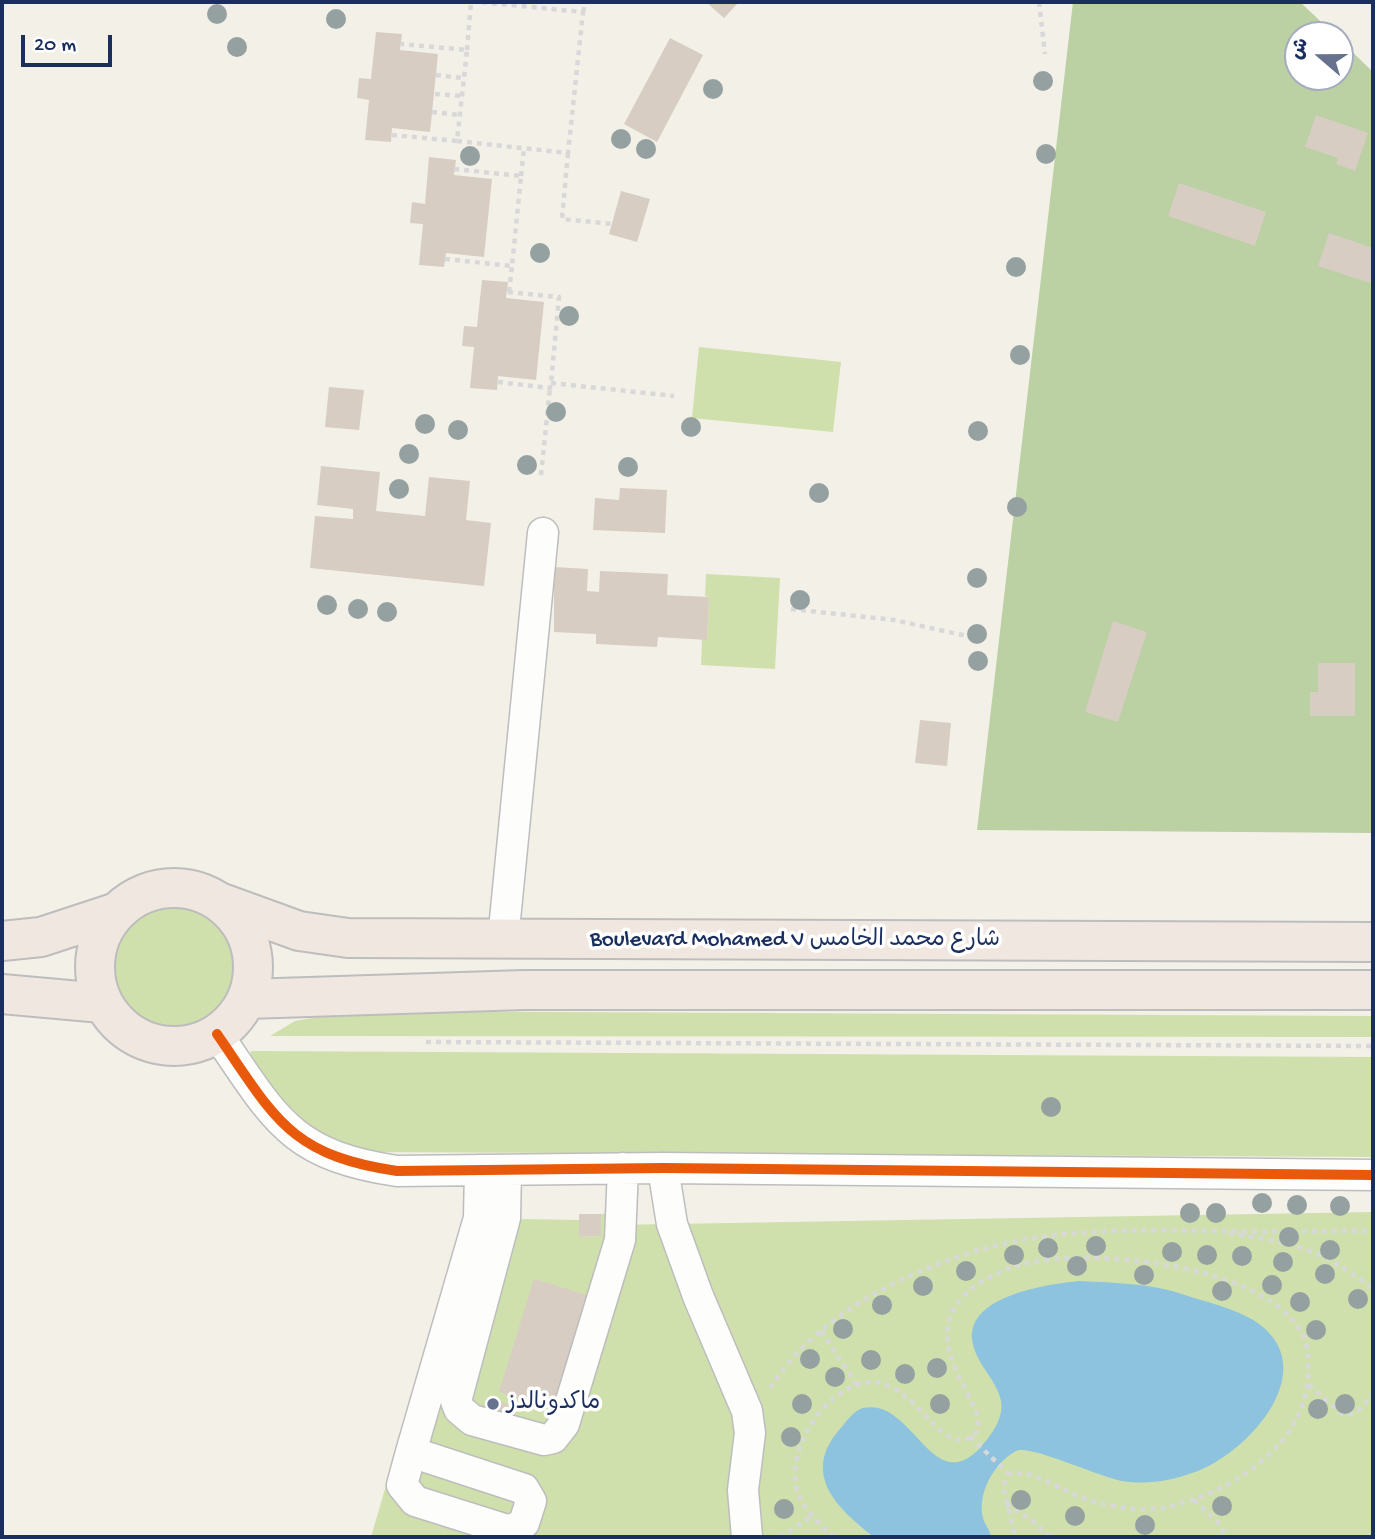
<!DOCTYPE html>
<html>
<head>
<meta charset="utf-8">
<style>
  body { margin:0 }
  #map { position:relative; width:1375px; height:1539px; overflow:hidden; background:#f3f0e8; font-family:"Gochi Hand","Playpen Sans Arabic",sans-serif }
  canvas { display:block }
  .frame { position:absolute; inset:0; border:4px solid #1b2f5e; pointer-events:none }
  .north { position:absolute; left:1284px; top:21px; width:70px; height:70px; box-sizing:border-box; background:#fff; border:2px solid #a4acbf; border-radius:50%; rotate:290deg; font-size:19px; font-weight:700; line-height:28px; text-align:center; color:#1b2f5e }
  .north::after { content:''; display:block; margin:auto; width:24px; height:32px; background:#67738e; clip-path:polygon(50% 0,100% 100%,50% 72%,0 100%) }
  .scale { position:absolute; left:21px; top:35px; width:91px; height:32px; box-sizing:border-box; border:4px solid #1b2f5e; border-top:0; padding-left:9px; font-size:21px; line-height:24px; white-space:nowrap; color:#1b2f5e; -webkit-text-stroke:5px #fff; paint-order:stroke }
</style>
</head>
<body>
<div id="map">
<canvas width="1375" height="1539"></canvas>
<div class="frame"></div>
<div class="north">ش</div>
<div class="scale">20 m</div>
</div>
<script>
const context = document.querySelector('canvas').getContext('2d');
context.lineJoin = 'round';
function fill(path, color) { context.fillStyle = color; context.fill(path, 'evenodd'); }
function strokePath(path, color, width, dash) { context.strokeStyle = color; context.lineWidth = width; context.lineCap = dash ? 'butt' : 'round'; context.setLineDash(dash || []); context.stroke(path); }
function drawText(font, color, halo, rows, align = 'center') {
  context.font = font + ' "Gochi Hand","Playpen Sans Arabic",sans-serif'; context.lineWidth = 7; context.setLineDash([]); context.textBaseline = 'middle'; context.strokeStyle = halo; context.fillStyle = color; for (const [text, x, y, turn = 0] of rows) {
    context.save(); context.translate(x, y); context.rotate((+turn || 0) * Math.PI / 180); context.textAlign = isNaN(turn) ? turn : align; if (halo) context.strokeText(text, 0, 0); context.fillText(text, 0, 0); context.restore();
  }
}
fill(new Path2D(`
  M 699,347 L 841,362 L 833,432 L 692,418 Z
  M 706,574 L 780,578 L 775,669 L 701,665 L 702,639 L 707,639 L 709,597 L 705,596 Z
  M107 966a65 65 0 1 1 130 0a65 65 0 1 1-130 0Z
  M 352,1011 L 1373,1016 L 1373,1037 L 270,1036 L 295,1021 Z
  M 251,1051 L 1373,1057 L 1373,1157 L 362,1152 L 298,1125 L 250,1059 Z
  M 1373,1212 L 1373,1537 L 371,1537 L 464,1218 L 579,1220 L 579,1237 L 601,1236 L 601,1214 L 613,1213 L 613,1225 Z`), '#cfe0ac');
fill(new Path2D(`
  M 1073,2 L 1300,2 L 1335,35 L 1298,35 L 1298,77 L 1340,77 L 1340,40 L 1373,72 L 1373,833 L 977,830 Z`), '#bbd0a3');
fill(new Path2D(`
  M 1080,1281 C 1114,1283 1151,1283 1185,1295 C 1209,1303 1243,1310 1263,1327 C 1320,1376 1244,1455 1195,1472 C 1170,1481 1148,1485 1122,1481 C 1099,1477 1029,1444 1016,1451 C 994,1463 977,1493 983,1518 C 985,1525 990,1530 991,1537 L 874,1537 C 838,1509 800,1474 840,1429 C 846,1422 854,1410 863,1408 C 913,1397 932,1499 980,1448 C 991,1435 1004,1419 1001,1401 C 997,1380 977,1365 973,1344 C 962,1296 1048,1284 1080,1281 Z`), '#8dc3df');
fill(new Path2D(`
  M 706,2 L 739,2 L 724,18 Z
  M 376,32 L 402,34 L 400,50 L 438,54 L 430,132 L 392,128 L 391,142 L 365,140 L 369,100 L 357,98 L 359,78 L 371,79 Z
  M 670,38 L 703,55 L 657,142 L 624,124 Z
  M 1316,115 L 1368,133 L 1355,171 L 1336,164 L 1338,158 L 1305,147 Z
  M 429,157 L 456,160 L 454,175 L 492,179 L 484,257 L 446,253 L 444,267 L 419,265 L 423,224 L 410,223 L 412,202 L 425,204 Z
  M 1179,183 L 1266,212 L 1255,246 L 1168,216 Z
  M 621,191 L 650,199 L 637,242 L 609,234 Z
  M 1329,233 L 1373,248 L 1373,284 L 1318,266 Z
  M 482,280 L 508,282 L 506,298 L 544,302 L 536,380 L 498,376 L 497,390 L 470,388 L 474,347 L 462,346 L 464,326 L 477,327 Z
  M 329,387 L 364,390 L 359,430 L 325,427 Z
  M 321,466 L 380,472 L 376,511 L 425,516 L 429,477 L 470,481 L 466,520 L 491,523 L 484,586 L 310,568 L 315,516 L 353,519 L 353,509 L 317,505 Z
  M 620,488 L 667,490 L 665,533 L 593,530 L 595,498 L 619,500 Z
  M 554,567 L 588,569 L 587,591 L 599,592 L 600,571 L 668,574 L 667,595 L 709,597 L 707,640 L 658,637 L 657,647 L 596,644 L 596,634 L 554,632 Z
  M 1113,621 L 1147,632 L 1118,722 L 1085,712 Z
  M 1318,663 L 1355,663 L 1355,716 L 1310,716 L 1310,692 L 1318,692 Z
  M 920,720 L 951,723 L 947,766 L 915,763 Z
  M 579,1214 L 601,1214 L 601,1236 L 579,1237 Z
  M 534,1279 L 597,1298 L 562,1412 L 499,1392 Z
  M 498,1401 L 518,1408 L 514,1420 L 495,1414 Z`), '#d7cdc3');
const minor = new Path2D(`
  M 503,940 L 543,533
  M 217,1034 C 275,1118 289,1155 397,1171 L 663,1168 L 1373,1175
  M 663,1168 L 672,1224 L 698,1296 L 747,1411 L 750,1433 L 743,1490 L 747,1537
  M 506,1170 L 505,1218 L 456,1401 L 459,1409 L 472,1420 L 544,1440 L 553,1438 L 564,1424 L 620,1240 L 623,1168
  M 411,1452 L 524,1489 L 531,1501 L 524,1523 L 512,1530 L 504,1529 L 415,1501 L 402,1485 L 411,1452 L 479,1218 L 480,1170`);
const major = new Path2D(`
  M95 967a79 79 0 1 1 158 0a79 79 0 1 1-158 0Z
  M 222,903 L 299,931 L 348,938 L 1373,942
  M 2,941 L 41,937 L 114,913
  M 2,994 L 102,1003
  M 247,999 L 524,990 L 1373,990`);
strokePath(minor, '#bdbdbd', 33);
strokePath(major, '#bdbdbd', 42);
strokePath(new Path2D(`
  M 1039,2 L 1045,54
  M 583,12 L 586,2
  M 467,50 L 471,2
  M 436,75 L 463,78
  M 435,94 L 462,96
  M 432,112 L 460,115
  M 392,135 L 457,141 L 467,50 L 401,44
  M 457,141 L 568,153 L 583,12 L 480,2
  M 568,153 L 562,219 L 612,224
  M 521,176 L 524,148
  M 445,259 L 512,266 L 521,176 L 454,169
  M 509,292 L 512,266
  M 498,382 L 550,388 L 551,383 L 559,297 L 507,292
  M 551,383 L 674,396
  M 541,475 L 550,388
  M 791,609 L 894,620 L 967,636
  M 426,1042 L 1373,1046
  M 1229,1233 C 1294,1244 1319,1247 1373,1289
  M 821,1331 L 857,1385
  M 1309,1385 L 1342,1414 C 1359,1416 1364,1405 1373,1393
  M 770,1388 C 799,1343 842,1310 889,1286 C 1003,1228 1090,1229 1214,1231 C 1267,1232 1320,1231 1373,1231
  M 970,1437 L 1009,1474
  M 1194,1500 L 1220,1524 L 1226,1537
  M 1006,1504 L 1033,1521 L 1050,1537
  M 780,1537 L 812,1516
  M 834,1537 C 821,1525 804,1511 798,1493 C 784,1453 822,1392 863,1383 C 911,1372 937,1453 969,1438 C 1014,1415 872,1325 1007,1269 C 1073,1242 1276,1263 1305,1340 C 1309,1349 1308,1362 1308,1371 C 1309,1444 1230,1493 1168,1507 C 1142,1513 1104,1506 1080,1497 C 1058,1489 1033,1469 1009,1474 L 1003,1486 L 1015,1537`), '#d8d8d9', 4.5, [5, 5]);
strokePath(minor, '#fdfdfc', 30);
strokePath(major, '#f0e8e0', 38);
strokePath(new Path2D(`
  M 217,1034 C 275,1118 289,1155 397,1171 L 663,1168 L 1373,1175`), '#e8590c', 10);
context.fillStyle = '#95a1a1';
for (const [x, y] of [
  [217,14],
  [336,19],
  [237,47],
  [1043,81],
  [713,89],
  [621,139],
  [646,149],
  [1046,154],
  [470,156],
  [540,253],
  [1016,267],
  [569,316],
  [1020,355],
  [556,412],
  [425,424],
  [691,427],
  [458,430],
  [978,431],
  [409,454],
  [527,465],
  [628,467],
  [399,489],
  [819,493],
  [1017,507],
  [977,578],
  [800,600],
  [327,605],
  [358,609],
  [387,612],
  [977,634],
  [978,661],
  [1051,1107],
  [1262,1203],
  [1297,1205],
  [1340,1206],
  [1190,1213],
  [1216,1213],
  [1289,1237],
  [1096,1246],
  [1048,1248],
  [1330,1250],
  [1172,1252],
  [1014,1255],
  [1207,1255],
  [1242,1256],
  [1283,1262],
  [1077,1266],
  [966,1271],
  [1325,1274],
  [1144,1275],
  [1272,1285],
  [923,1286],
  [1222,1291],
  [1358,1299],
  [1300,1302],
  [882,1305],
  [843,1329],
  [1316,1330],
  [810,1359],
  [871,1360],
  [937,1368],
  [905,1374],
  [835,1377],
  [802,1404],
  [940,1404],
  [1345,1404],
  [1318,1409],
  [791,1437],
  [1021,1500],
  [1222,1506],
  [784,1509],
  [1075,1516],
  [1145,1525]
]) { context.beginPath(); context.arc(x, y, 10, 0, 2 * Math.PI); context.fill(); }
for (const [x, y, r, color] of [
  [493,1404,7,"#67738e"]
]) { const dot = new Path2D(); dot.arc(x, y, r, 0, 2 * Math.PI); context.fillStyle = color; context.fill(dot); strokePath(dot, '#fff', 2.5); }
drawText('23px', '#1b2f5e', '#fff', [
  ["Boulevard Mohamed V شارع محمد الخامس",795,941]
]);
drawText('23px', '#1b2f5e', '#fff', [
  ["ماكدونالدز",507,1404]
], 'left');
</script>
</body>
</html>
